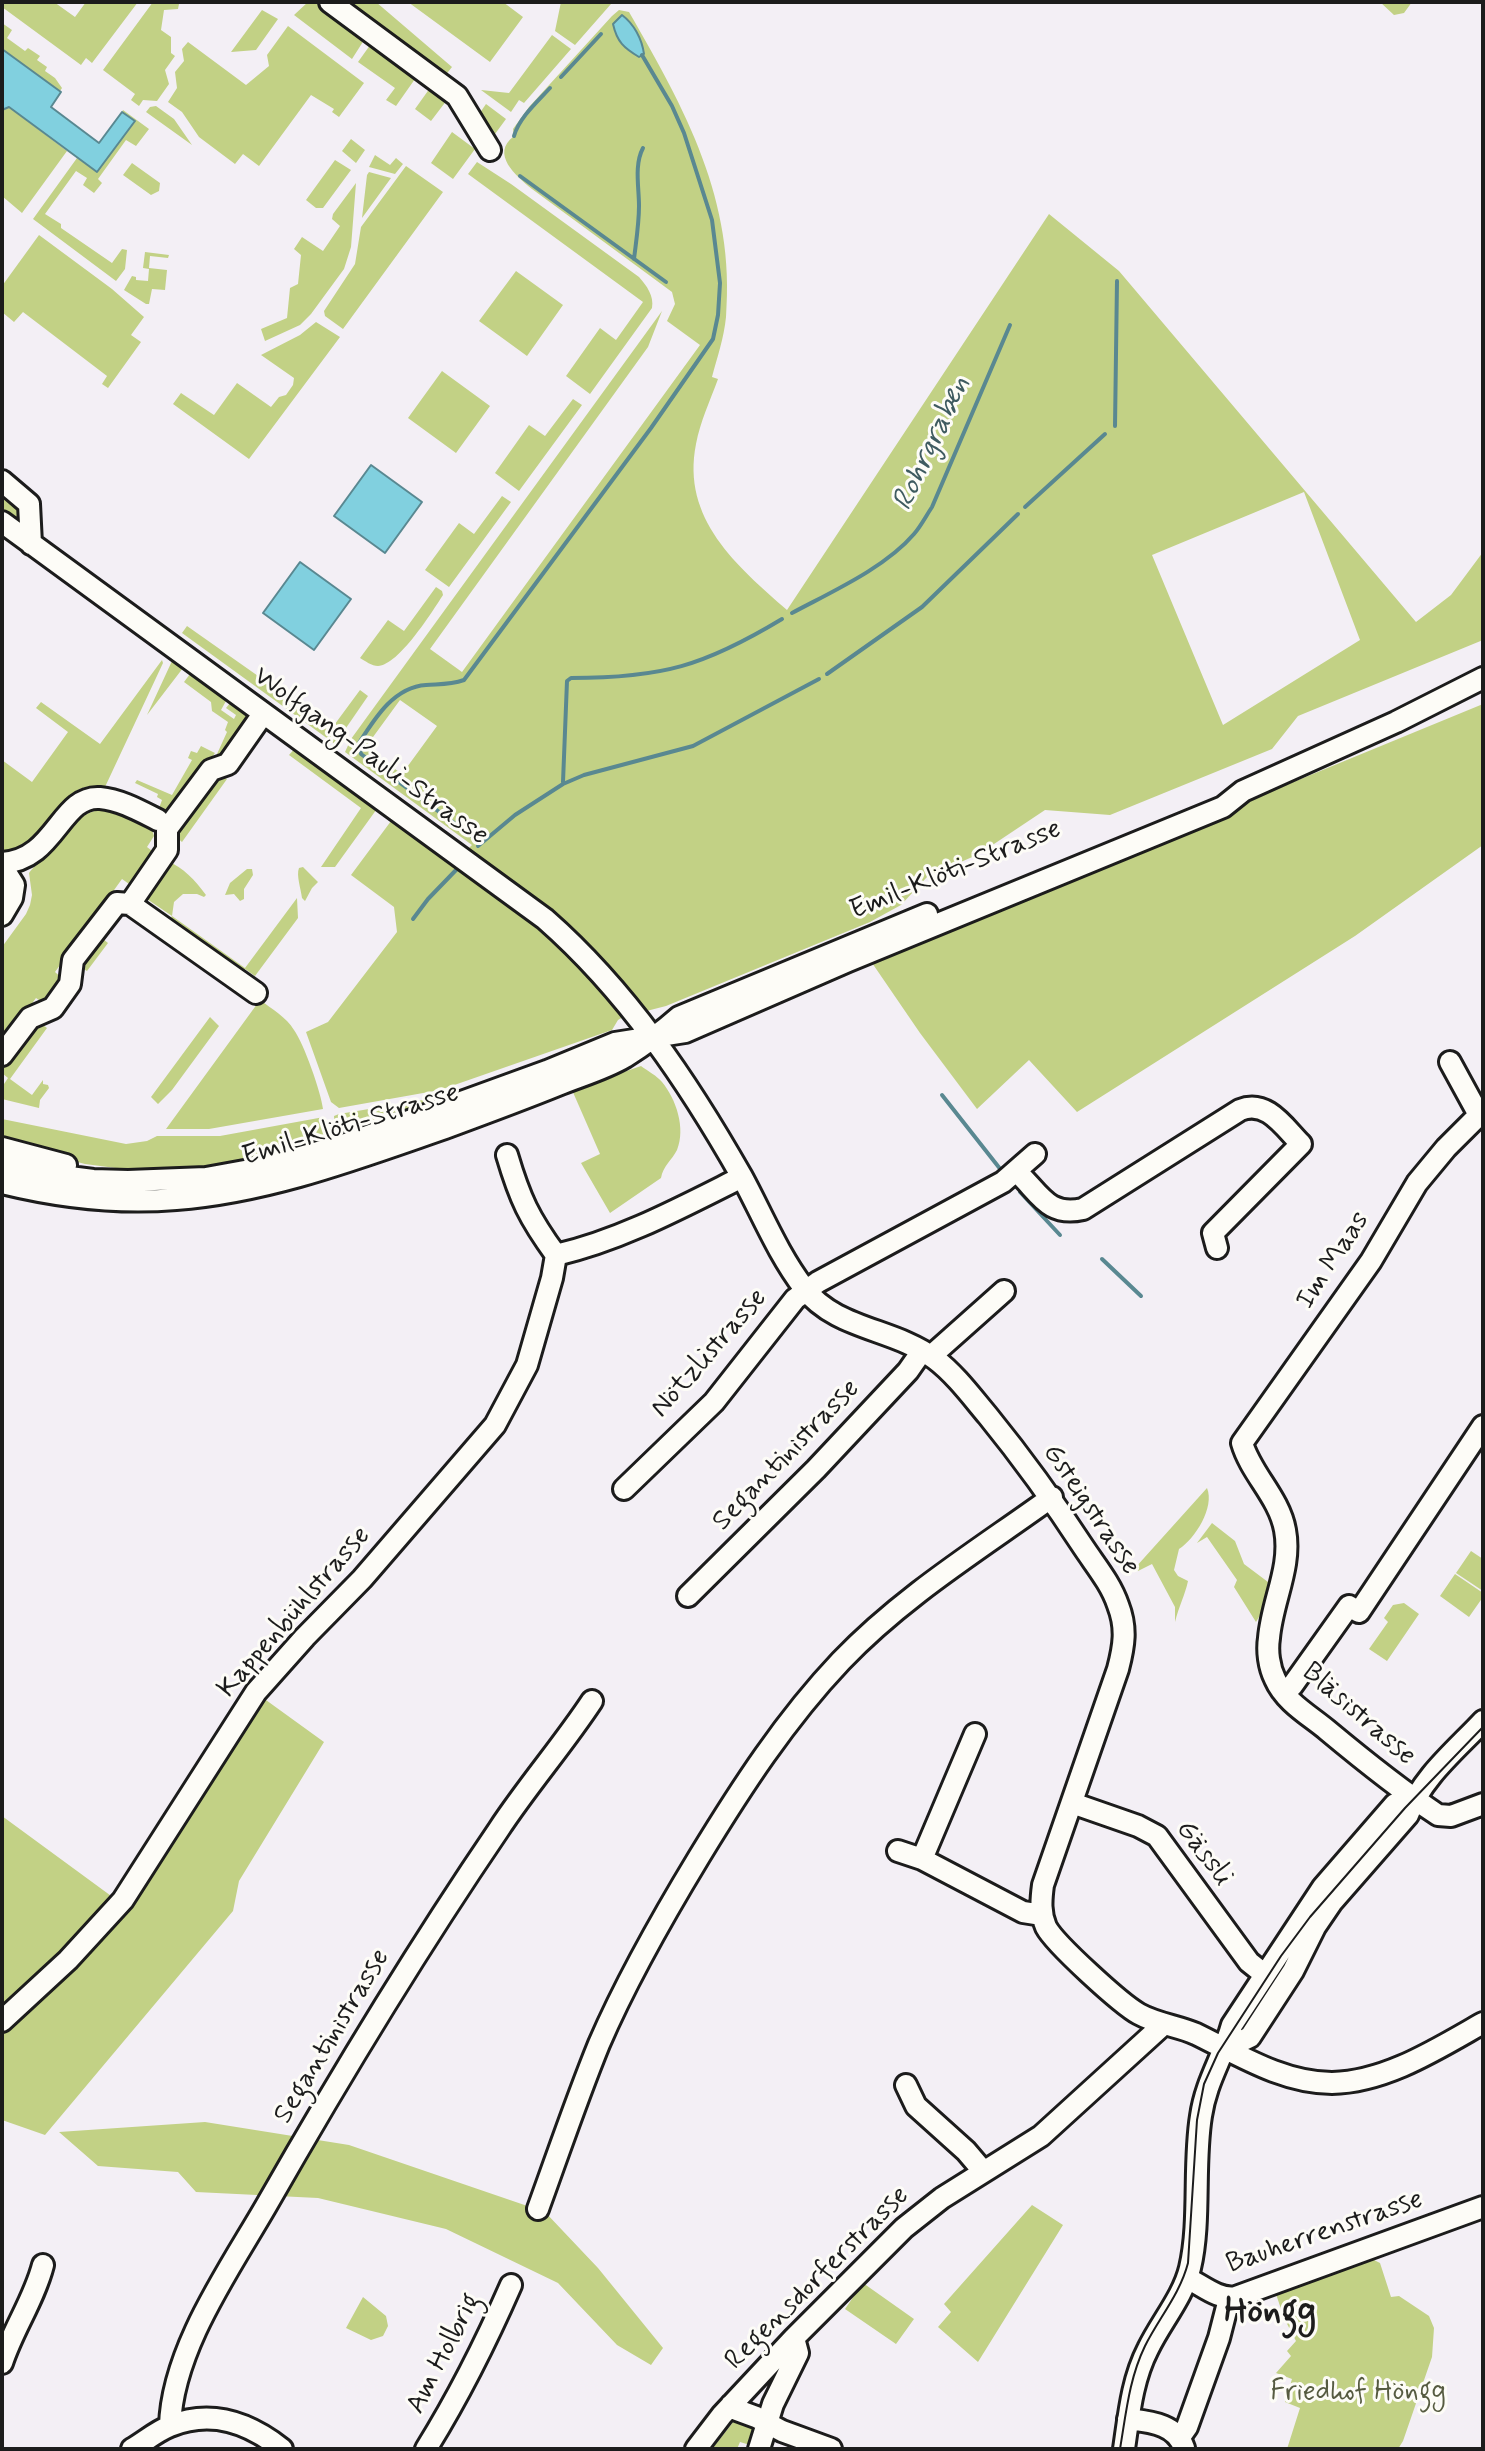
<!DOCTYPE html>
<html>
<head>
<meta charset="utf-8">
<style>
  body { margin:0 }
  #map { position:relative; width:1485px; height:2451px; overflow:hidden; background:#f3eff5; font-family:Mynerve,sans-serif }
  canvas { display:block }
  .frame { position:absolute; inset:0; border:4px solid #1c1c1c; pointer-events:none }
</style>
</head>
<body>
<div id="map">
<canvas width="1485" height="2451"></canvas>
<div class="frame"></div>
</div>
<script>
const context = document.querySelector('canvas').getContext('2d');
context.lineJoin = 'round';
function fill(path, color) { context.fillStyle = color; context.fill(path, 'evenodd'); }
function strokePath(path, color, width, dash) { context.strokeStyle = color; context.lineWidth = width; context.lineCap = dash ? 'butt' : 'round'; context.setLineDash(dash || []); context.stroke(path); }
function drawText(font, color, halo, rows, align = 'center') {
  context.font = font + ' Mynerve,sans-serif'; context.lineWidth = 6; context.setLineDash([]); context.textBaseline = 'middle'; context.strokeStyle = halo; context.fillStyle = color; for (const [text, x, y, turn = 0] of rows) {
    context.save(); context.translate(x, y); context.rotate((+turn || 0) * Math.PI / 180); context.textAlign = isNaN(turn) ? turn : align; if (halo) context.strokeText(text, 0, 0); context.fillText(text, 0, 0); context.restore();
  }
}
fill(new Path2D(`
  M 2,2 L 54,2 L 75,17 L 86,2 L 138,2 L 92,63 L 86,58 L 81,65 L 2,7 Z
  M 153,2 L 179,4 L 178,9 L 164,10 L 161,30 L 171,37 L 171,53 L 175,56 L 165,70 L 169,84 L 157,101 L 143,100 L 139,106 L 131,100 L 135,94 L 103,70 Z
  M 308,2 L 319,2 L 366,37 L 352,59 L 294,15 Z
  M 347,2 L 376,2 L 452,67 L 444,77 L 342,3 Z
  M 408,2 L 503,2 L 523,17 L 490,62 Z
  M 561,2 L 608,2 L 611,4 L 575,45 L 555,31 Z
  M 1380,2 L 1412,2 L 1404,13 L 1394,15 Z
  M 262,10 L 278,19 L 256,50 L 231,52 Z
  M 619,10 L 629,12 C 685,109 736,201 726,317 C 724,338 717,358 712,377 L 718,379 C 710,401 700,422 696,444 C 681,519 737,566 787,610 L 1049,214 L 1119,271 L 1416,622 L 1451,595 L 1483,552 L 1483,640 L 1298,716 L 1272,749 L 1110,815 L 1045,810 L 979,854 L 927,877 L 901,905 L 870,922 L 666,1006 L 623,1017 L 618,1020 L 612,1030 L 440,1090 L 339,1108 L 331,1102 L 306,1032 L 328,1022 L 397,932 L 394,907 L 351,875 L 394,817 L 455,862 L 472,845 L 345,752 L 351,739 L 662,311 L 648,347 L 430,649 L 462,672 L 700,345 L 667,321 L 675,304 L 672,292 L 532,189 C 516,176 490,154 514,136 L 513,129 L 529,107 L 612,16 ZM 1304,492 L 1360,640 L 1223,725 L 1152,555 ZM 400,700 L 437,726 L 402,774 L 365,748 Z
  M 2,23 L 12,30 L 7,38 L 25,51 L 28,48 L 40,56 L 37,60 L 47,67 L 45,71 L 55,78 L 62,88 L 60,91 L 2,49 Z
  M 288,26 L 364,83 L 339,117 L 332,112 L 334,109 L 311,95 L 259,166 L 243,154 L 235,164 L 199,137 L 182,112 L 168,102 L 177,88 L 175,72 L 184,61 L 182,49 L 188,42 L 246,85 L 269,66 L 267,55 Z
  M 552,35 L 571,49 L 524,103 L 519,100 L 511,112 L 481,90 L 509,93 Z
  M 373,41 L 410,68 L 407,72 L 415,79 L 396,106 L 386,100 L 395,88 L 358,62 Z
  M 430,88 L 447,100 L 431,121 L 415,109 Z
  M 486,104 L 506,119 L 495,134 L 475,120 Z
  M 156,106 L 174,119 L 192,145 L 146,112 L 150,107 Z
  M 9,107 L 67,151 L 22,213 L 2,196 L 2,110 Z
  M 123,110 L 149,129 L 136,146 L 126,140 L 98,179 L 102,183 L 94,193 L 83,185 L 87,178 L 76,171 L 45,214 L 61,224 L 61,228 L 112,263 L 122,249 L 127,250 L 125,269 L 116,281 L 33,219 L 77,158 L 97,172 L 134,121 L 122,112 Z
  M 452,132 L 475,149 L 453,179 L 431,163 Z
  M 351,139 L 365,150 L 356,163 L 342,151 Z
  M 375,155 L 390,165 L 396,158 L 403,164 L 395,174 L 369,167 Z
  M 335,160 L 351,170 L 323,208 L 316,208 L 306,200 Z
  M 477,162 L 511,184 L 639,277 C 647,286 654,296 652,308 L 590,394 L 566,376 L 600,328 L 616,340 L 643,302 L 468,174 Z
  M 132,163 L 160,183 L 159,191 L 151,195 L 123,175 Z
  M 406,166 L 443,192 L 343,329 L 325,316 L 324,311 L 355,264 L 361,227 Z
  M 369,172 L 391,178 L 362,218 L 367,175 Z
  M 356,183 L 351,247 L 344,269 L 311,314 L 300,325 L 265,341 L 261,329 L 287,318 L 290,288 L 298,284 L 301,255 L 294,249 L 302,237 L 323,251 L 340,226 L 332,219 L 333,214 Z
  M 39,235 L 112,289 L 144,317 L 131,335 L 141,342 L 108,388 L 102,384 L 107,376 L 23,312 L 14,322 L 2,312 L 2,286 Z
  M 145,252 L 169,255 L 168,258 L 150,256 L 149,268 L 167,270 L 165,290 L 152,289 L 149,304 L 146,304 L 124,290 L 132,276 L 136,277 L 136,280 L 148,281 L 149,269 L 143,268 Z
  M 516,271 L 563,305 L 527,356 L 479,321 Z
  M 316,322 L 340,337 L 249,459 L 173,404 L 181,393 L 214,415 L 237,383 L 271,407 L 279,397 L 286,395 L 293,385 L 294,378 L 261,355 L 300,335 Z
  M 442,371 L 490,406 L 456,453 L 408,418 Z
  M 573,399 L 582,405 L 519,491 L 495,473 L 529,425 L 545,436 Z
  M 2,492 L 19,504 L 20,516 C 13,521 9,516 2,512 Z
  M 502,496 L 511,502 L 449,587 L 425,570 L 459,523 L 474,534 Z
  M 436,587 L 442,591 L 443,595 C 432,612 399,665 378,666 C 372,666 365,661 360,658 L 388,620 L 404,631 Z
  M 187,626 L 332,728 L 360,690 L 368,696 L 335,744 L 182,633 Z
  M 162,660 L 163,663 L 105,787 C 66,780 63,811 41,836 C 30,847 17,851 2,854 L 2,760 L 32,782 L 68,732 L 36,708 L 41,702 L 100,744 Z
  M 172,661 L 183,668 L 147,715 Z
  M 190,674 L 226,701 L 221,710 L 234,719 L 236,715 L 226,708 L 230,703 L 251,718 L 222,757 L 217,754 L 227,732 L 225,730 L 228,722 L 212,711 L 211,702 L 184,682 Z
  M 1483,704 L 1483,845 L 1355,936 L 1077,1112 L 1029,1060 L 977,1109 L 920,1033 L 868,957 Z
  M 201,746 L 215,753 L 169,816 L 158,811 L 162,800 L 157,797 L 158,794 L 135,783 L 137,780 L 172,795 L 192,760 L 188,758 L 191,751 L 197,753 Z
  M 297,746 L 379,806 L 335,867 L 321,867 L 361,808 L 289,755 Z
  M 216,773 L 227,779 L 182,842 L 172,833 Z
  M 101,809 L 116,810 L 151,826 L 154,836 L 147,847 L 156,854 L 132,886 L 122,879 L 55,972 L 64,980 L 46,1005 L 36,998 L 2,1044 L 2,947 L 26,914 L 30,905 L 32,895 L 29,873 C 33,867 38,864 43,859 C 64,836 69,817 101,809 Z
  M 166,860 C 185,869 194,879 206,895 L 204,897 L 197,894 L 183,894 L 174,902 L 172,916 L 245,968 L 297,898 L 298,918 L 255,976 L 245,969 L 240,975 L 167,924 L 172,916 L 141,895 Z
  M 303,867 L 318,882 L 312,888 L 305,901 L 302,898 C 301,889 296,875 299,868 Z
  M 247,869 L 252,869 L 253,875 L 244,889 L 244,899 L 240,901 L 234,894 L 225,895 L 230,883 Z
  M 98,935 L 108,943 L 87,971 L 77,965 Z
  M 260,1000 C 272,1009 286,1017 294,1030 C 304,1044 321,1092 323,1109 L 209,1129 L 166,1129 Z
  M 210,1017 L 219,1026 L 172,1090 L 158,1104 L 151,1097 Z
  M 36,1020 L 47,1028 L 10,1079 L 32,1095 L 43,1080 L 43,1084 L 48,1085 L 49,1088 L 40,1100 L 39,1108 L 2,1099 L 2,1087 L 8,1078 L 2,1073 L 2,1067 Z
  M 641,1066 C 648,1071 657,1076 662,1082 C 676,1099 686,1128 677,1150 C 672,1160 663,1166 661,1178 L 610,1213 L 581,1163 L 600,1154 L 572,1090 Z
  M 459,1094 L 335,1138 L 334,1116 L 339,1114 Z
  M 324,1117 L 326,1141 L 216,1168 L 161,1171 L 131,1170 L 85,1164 L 2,1142 L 2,1119 L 126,1144 L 147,1141 L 157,1136 L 220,1136 Z
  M 1207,1488 C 1215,1507 1195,1539 1179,1549 L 1174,1570 L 1178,1576 L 1188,1581 C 1185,1595 1179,1606 1175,1622 L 1175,1607 L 1152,1564 L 1138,1571 L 1135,1568 Z
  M 1212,1523 L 1235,1541 L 1244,1564 L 1268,1582 L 1265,1607 L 1256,1622 L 1234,1587 L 1237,1580 L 1207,1537 L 1197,1543 Z
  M 1471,1551 L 1483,1559 L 1483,1591 L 1456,1573 Z
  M 1455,1574 L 1483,1593 L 1483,1597 L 1469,1617 L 1440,1596 Z
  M 1404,1603 L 1419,1614 L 1387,1661 L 1369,1649 L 1388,1622 L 1384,1618 L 1393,1605 Z
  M 259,1695 L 324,1742 L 239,1881 L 233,1911 L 45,2135 L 2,2120 L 2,2026 L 55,1978 Z
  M 2,1816 L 118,1901 L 2,2014 Z
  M 205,2122 L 349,2145 L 545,2212 L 598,2268 L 663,2348 L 651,2365 L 617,2345 L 558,2283 L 446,2229 L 318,2198 L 196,2192 L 178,2172 L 98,2166 L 59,2132 Z
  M 1032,2205 L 1063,2225 L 978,2362 L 938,2327 L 951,2312 L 944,2304 Z
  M 1372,2259 L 1380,2263 L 1391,2297 L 1399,2296 L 1429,2316 L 1434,2328 L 1432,2357 L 1403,2441 L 1398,2449 L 1287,2449 L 1300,2408 L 1285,2402 L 1292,2379 L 1276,2373 L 1291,2356 L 1287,2351 L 1296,2341 L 1284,2318 L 1276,2294 Z
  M 863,2283 L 914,2319 L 896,2344 L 845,2309 Z
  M 363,2297 L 386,2316 L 388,2326 L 383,2336 L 371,2340 L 346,2328 Z
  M 734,2421 L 739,2421 L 751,2426 L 753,2434 L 750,2445 L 740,2442 L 737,2449 L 712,2449 Z`), '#c2d185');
const water = new Path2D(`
  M 622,15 C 634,24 642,39 644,54 L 639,57 C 624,48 617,42 613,24 Z
  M 2,49 L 61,92 L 51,107 L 99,143 L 122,112 L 135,121 L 97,172 L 9,107 L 2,110 Z
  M 371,465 L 422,502 L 385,553 L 334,516 Z
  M 300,562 L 351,599 L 314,650 L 263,613 Z`);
fill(water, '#81d0df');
strokePath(water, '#598891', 2);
strokePath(new Path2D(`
  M 561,77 L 601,34
  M 514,136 C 519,118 537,102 550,88
  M 520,176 L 666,282
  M 634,259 C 636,242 639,224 639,206 C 639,187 634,165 643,148
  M 1115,426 L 1117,281
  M 1025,507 L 1105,434
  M 792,613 C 831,592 885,568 914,534 C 921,526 926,516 932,507 L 1010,325
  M 827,674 L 922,607 L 1018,514
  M 563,782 L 567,681 L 571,678 C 662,678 704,666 782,619
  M 483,841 L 473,837 L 361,754 L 359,743 C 375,718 394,687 426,685 C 440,684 450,685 464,680 L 651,428 L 713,339 L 718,315 L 720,283 L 712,220 L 684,133 L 672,106 L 642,55
  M 478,846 L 515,815 L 563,784 L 584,775 L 693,746 L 819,679
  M 413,919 L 428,899 L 457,869
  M 942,1095 L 1001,1170
  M 1020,1192 L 1060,1235
  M 1102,1259 L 1141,1296`), '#598891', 4);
const minor = new Path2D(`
  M 330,2 L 457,96 L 490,150
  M 2,481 L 29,504 L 31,544
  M 2,522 L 545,919 C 627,991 688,1082 742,1177 C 762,1214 778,1254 804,1288 C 836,1330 894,1328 935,1359 C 955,1374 972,1397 988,1416 C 1023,1459 1054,1502 1084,1548 C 1096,1566 1111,1584 1118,1605 C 1127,1628 1124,1646 1118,1669 L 1043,1885 C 1041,1900 1040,1913 1046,1927 C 1055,1944 1121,2004 1139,2014 C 1157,2024 1178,2026 1196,2034 C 1239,2055 1283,2083 1332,2083 C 1386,2082 1437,2049 1483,2023
  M 2,863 C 56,860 60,795 100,798 C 121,800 140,811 158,820
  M 2,866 L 14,885 L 12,898 L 2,915
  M 130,904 L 167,850 L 167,829 L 211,770 L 228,764 L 263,714
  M 130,904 L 256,993
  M 2,1055 L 30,1018 L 53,1008 L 70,984 L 73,960 L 117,903 L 130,904
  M 1450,1062 L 1479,1115 L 1446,1148 L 1417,1183 L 1371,1261 L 1242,1443 C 1251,1474 1279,1497 1285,1530 C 1292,1567 1272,1601 1269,1638 C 1267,1651 1269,1667 1275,1679 C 1285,1702 1309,1715 1327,1730 C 1363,1760 1399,1789 1438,1815 L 1451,1816 L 1483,1804
  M 2,1148 L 66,1165
  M 507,1155 C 520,1199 529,1218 556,1255
  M 2,1164 L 38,1173 L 93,1180 L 128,1181 L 206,1178 L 261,1168 L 346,1144 L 547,1071 L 615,1043 L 685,1032 L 848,961 L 1223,807 L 1243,791 L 1396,722 L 1483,678
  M 1016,1171 C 1040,1193 1047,1217 1083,1209 L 1240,1110 C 1267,1099 1284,1127 1301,1144 L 1213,1233 L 1217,1248
  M 2,1183 C 59,1197 117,1204 176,1199 C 269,1192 358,1158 445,1128 C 483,1114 521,1100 558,1085 C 580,1076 605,1069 625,1057 C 644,1045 662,1032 679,1017 L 927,914
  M 556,1255 C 621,1240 682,1207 742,1177
  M 931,1356 L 1004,1291
  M 624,1489 L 714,1402 L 795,1299 L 818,1282 L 1003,1182 L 1035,1154
  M 688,1596 L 816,1469 L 908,1371 L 922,1351
  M 1282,1691 L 1292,1686 L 1349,1606 L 1359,1612 L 1483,1426
  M 1072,1803 L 1138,1826 L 1157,1836 L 1249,1962 L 1264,1974
  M 898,1851 L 922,1859 L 1023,1912 L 1042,1915
  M 922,1859 L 975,1734
  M 2,2021 L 68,1960 L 123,1900 L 256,1692 L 305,1637 L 362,1579 L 495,1425 L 527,1365 L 552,1278 L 556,1255
  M 1225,2049 L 1250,2037 L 1293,1971 L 1315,1927 L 1332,1902 L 1408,1815 C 1421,1778 1457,1749 1483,1721
  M 906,2085 L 916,2106 L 966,2151 L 983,2171
  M 538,2209 C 558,2154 577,2098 599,2044 C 627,1979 662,1918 699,1857 C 741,1788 785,1720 841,1661 C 903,1596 980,1549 1052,1497
  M 1187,2278 C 1202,2285 1218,2300 1236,2297 L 1483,2207
  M 2,2363 C 13,2329 34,2300 43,2265
  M 731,2405 L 737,2410 L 756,2417 L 782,2431 L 831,2449
  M 1128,2419 C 1151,2422 1176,2424 1184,2448
  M 170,2426 C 172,2350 229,2270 266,2206 C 339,2078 416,1951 499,1829 C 528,1785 563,1745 592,1701
  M 1180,2437 L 1187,2427 L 1219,2338 L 1229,2299
  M 132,2449 C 144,2442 157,2431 170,2426 C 212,2409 249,2423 282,2449
  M 426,2449 C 459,2396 486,2342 511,2285
  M 696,2449 L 722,2415 L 794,2338 L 904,2228 L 942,2198 L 1041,2136 L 1164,2024
  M 759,2449 L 773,2404 L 798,2353 L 794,2338
  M 1124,2449 C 1129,2415 1132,2380 1148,2349 C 1161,2322 1183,2297 1190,2268 C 1201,2221 1193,2165 1201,2116 C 1206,2081 1223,2058 1232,2025 L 1323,1887 L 1395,1804 L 1414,1798`);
strokePath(minor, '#1c1c1c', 26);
strokePath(minor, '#fdfcf7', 20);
strokePath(new Path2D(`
  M 1120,2449 C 1126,2414 1129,2379 1145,2346 C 1159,2318 1180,2294 1188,2263 L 1197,2120 L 1204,2084 L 1218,2053 L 1281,1956 L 1310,1917 L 1405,1808 L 1483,1727`), '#1c1c1c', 2);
drawText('28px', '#1c1c1c', '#fdfcf7', [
  ["Wolfgang-Pauli-Strasse",370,757,36],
  ["Emil-Klöti-Strasse",956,871,-22],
  ["Emil-Klöti-Strasse",351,1126,-17],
  ["Im Maas",1334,1261,-57],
  ["Nötzlistrasse",710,1354,-49],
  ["Segantinistrasse",787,1456,-46],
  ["Gsteigstrasse",1090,1510,56],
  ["Kappenbühlstrasse",295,1613,-49],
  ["Bläsistrasse",1358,1715,41],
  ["Gässli",1203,1854,53],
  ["Segantinistrasse",333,2037,-59],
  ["Bauherrenstrasse",1325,2233,-19],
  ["Regensdorferstrasse",818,2279,-45],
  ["Am Holbrig",445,2354,-63]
]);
drawText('28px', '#565b41', '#fdfcf7', [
  ["Friedhof Höngg",1358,2393]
]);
drawText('italic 30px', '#3f5b60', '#fdfcf7', [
  ["Rohrgraben",933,444,-65]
]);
drawText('bold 36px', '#1c1c1c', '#fdfcf7', [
  ["Höngg",1270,2313]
]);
</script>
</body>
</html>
